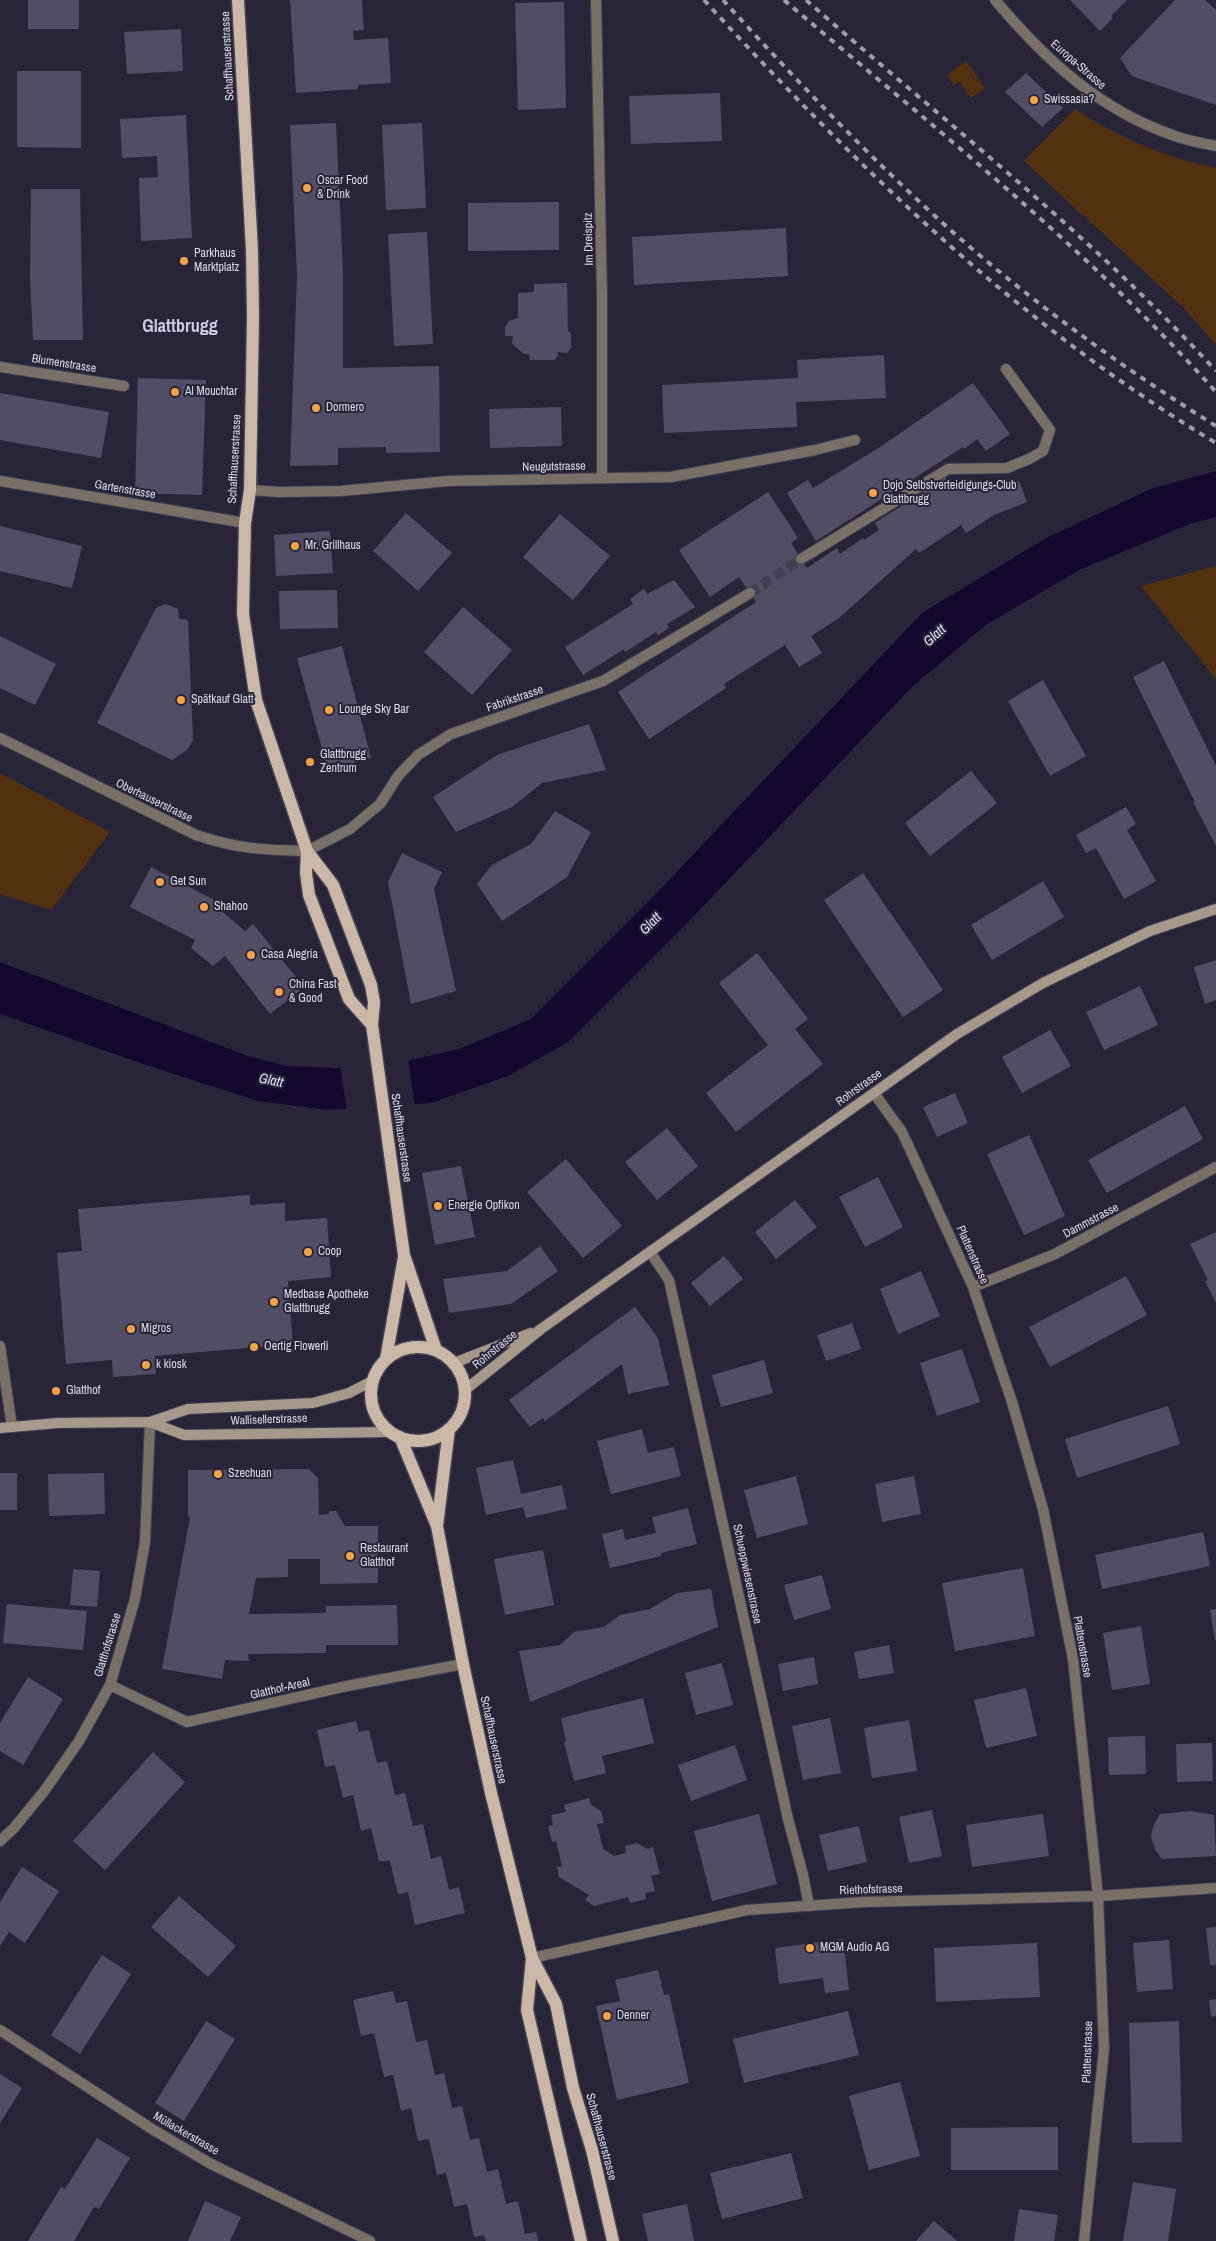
<!DOCTYPE html>
<html>
<head>
<meta charset="utf-8">
<style>
  body { margin:0 }
  canvas { display:block; background:#292539 }
</style>
</head>
<body>
<canvas width="1216" height="2241"></canvas>
<script>
const context = document.querySelector('canvas').getContext('2d');
context.lineJoin = 'round';
function fill(path, color) { context.fillStyle = color; context.fill(path, 'evenodd'); }
function strokePath(path, color, width, dash) { context.strokeStyle = color; context.lineWidth = width; context.lineCap = dash ? 'butt' : 'round'; context.setLineDash(dash || []); context.stroke(path); }
function drawText(font, color, halo, rows, align = 'center') {
  context.font = font + ' "Archivo Narrow",sans-serif'; context.lineWidth = 4; context.setLineDash([]); context.textBaseline = 'middle'; context.strokeStyle = halo; context.fillStyle = color; for (const [text, x, y, turn = 0] of rows) {
    context.save(); context.translate(x, y); context.rotate((+turn || 0) * Math.PI / 180); context.textAlign = isNaN(turn) ? turn : align; if (halo) context.strokeText(text, 0, 0); context.fillText(text, 0, 0); context.restore();
  }
}
fill(new Path2D(`
  M 966,61 L 985,88 L 971,98 L 959,81 L 954,85 L 947,75 Z
  M 1075,109 C 1119,138 1165,157 1216,168 L 1216,345 L 1184,308 L 1024,161 Z
  M 1216,566 L 1216,679 L 1141,586 Z
  M 0,773 L 110,832 L 51,910 L 0,894 Z`), '#52320e');
fill(new Path2D(`
  M 1216,471 L 1216,517 L 1190,524 L 1079,570 L 986,625 L 912,687 L 694,916 L 568,1042 L 508,1076 L 431,1103 L 327,1110 L 258,1101 L 146,1065 L 0,1014 L 0,962 L 248,1056 L 287,1066 L 339,1068 L 406,1061 L 459,1049 L 531,1019 L 651,899 L 922,613 L 1046,538 L 1153,488 Z`), '#15082f');
fill(new Path2D(`
  M 408,1058 L 415,1107 L 347,1111 L 340,1066 Z`), '#292539');
fill(new Path2D(`
  M 28,0 L 79,0 L 79,29 L 28,29 Z
  M 290,0 L 362,0 L 364,30 L 353,31 L 354,40 L 388,38 L 391,83 L 358,85 L 358,89 L 296,93 Z
  M 1070,0 L 1127,0 L 1111,16 L 1113,18 L 1100,31 Z
  M 1175,0 L 1205,0 L 1216,10 L 1216,105 L 1137,78 L 1131,75 L 1120,58 Z
  M 564,2 L 566,108 L 518,110 L 515,3 Z
  M 181,29 L 183,71 L 127,74 L 124,32 Z
  M 17,71 L 81,71 L 81,148 L 17,147 Z
  M 1026,73 L 1063,108 L 1042,127 L 1005,92 Z
  M 720,93 L 722,141 L 631,144 L 629,96 Z
  M 186,115 L 192,238 L 141,241 L 139,178 L 158,177 L 157,156 L 122,158 L 120,119 Z
  M 336,123 L 343,272 L 343,368 L 439,366 L 440,452 L 386,453 L 386,447 L 338,448 L 338,465 L 290,466 L 297,275 L 290,125 Z
  M 422,123 L 426,208 L 386,210 L 382,125 Z
  M 31,189 L 80,189 L 83,340 L 33,340 L 30,279 Z
  M 559,202 L 559,250 L 468,251 L 468,203 Z
  M 786,228 L 788,276 L 634,285 L 632,237 Z
  M 427,232 L 433,344 L 394,346 L 388,234 Z
  M 567,283 L 568,331 L 571,333 L 571,348 L 567,353 L 557,352 L 558,356 L 554,360 L 530,360 L 529,354 L 524,354 L 512,344 L 513,336 L 505,336 L 505,328 L 509,321 L 518,318 L 518,293 L 534,292 L 534,284 Z
  M 884,355 L 886,398 L 796,402 L 797,427 L 664,433 L 662,385 L 798,378 L 797,360 Z
  M 138,378 L 206,380 L 202,495 L 135,493 Z
  M 973,383 L 1010,434 L 986,451 L 977,439 L 964,449 L 963,447 L 816,541 L 787,493 L 808,480 L 813,488 L 880,447 Z
  M 0,393 L 109,412 L 101,458 L 0,440 Z
  M 561,407 L 562,446 L 490,448 L 489,409 Z
  M 945,477 L 950,484 L 953,481 L 960,490 L 972,482 L 1002,487 L 1019,481 L 1027,502 L 994,515 L 966,533 L 961,525 L 919,553 L 916,549 L 839,618 L 811,636 L 822,653 L 799,667 L 785,645 L 724,684 L 726,688 L 649,739 L 618,692 L 756,602 L 739,577 L 710,597 L 679,550 L 768,492 L 798,538 L 791,543 L 807,568 L 837,548 L 840,554 L 863,538 L 864,540 L 879,530 L 875,523 Z
  M 406,513 L 452,553 L 418,591 L 373,551 Z
  M 560,514 L 610,556 L 573,600 L 523,557 Z
  M 0,526 L 82,546 L 72,588 L 0,571 Z
  M 330,531 L 333,573 L 276,576 L 274,535 Z
  M 674,580 L 695,607 L 667,624 L 669,628 L 658,635 L 656,632 L 625,652 L 624,649 L 583,675 L 565,647 L 633,604 L 630,599 L 644,589 L 647,594 Z
  M 337,590 L 338,628 L 280,629 L 279,591 Z
  M 166,604 L 178,609 L 179,619 L 188,620 L 193,740 L 187,750 L 172,760 L 97,723 L 156,608 Z
  M 463,607 L 512,650 L 472,695 L 424,652 Z
  M 0,636 L 56,664 L 35,705 L 0,688 Z
  M 342,646 L 371,758 L 328,770 L 297,658 Z
  M 1164,661 L 1216,766 L 1216,846 L 1193,802 L 1195,802 L 1133,677 Z
  M 1043,680 L 1086,756 L 1050,776 L 1008,701 Z
  M 589,724 L 606,770 L 542,783 L 512,807 L 456,832 L 433,797 L 497,755 Z
  M 971,771 L 997,803 L 930,856 L 905,823 Z
  M 1126,807 L 1136,824 L 1127,830 L 1156,881 L 1124,899 L 1096,848 L 1086,853 L 1076,835 Z
  M 555,811 L 591,832 L 567,877 L 502,921 L 477,884 L 492,865 L 531,844 Z
  M 402,853 L 442,872 L 434,889 L 456,991 L 411,1004 L 388,882 Z
  M 151,867 L 222,904 L 219,909 L 245,931 L 253,924 L 304,987 L 270,1014 L 225,956 L 213,966 L 191,948 L 195,940 L 130,907 Z
  M 863,873 L 943,990 L 903,1017 L 824,900 Z
  M 1043,881 L 1064,917 L 992,960 L 971,925 Z
  M 757,953 L 808,1019 L 795,1029 L 823,1064 L 736,1132 L 706,1093 L 768,1045 L 719,983 Z
  M 1216,960 L 1216,1000 L 1205,1004 L 1194,967 Z
  M 1140,986 L 1158,1025 L 1104,1050 L 1086,1012 Z
  M 1050,1030 L 1071,1066 L 1022,1093 L 1002,1057 Z
  M 955,1093 L 968,1123 L 937,1137 L 923,1107 Z
  M 1185,1106 L 1203,1139 L 1107,1193 L 1088,1160 Z
  M 667,1128 L 698,1166 L 657,1200 L 625,1162 Z
  M 1029,1135 L 1065,1216 L 1024,1235 L 987,1154 Z
  M 566,1159 L 622,1226 L 583,1258 L 527,1192 Z
  M 461,1166 L 475,1237 L 435,1245 L 422,1173 Z
  M 878,1177 L 903,1227 L 865,1247 L 839,1197 Z
  M 250,1195 L 250,1205 L 285,1203 L 285,1221 L 327,1218 L 331,1277 L 288,1281 L 293,1344 L 155,1356 L 156,1374 L 113,1377 L 112,1360 L 66,1364 L 57,1253 L 82,1251 L 78,1209 Z
  M 795,1200 L 817,1227 L 776,1259 L 755,1232 Z
  M 1216,1232 L 1216,1303 L 1205,1281 L 1208,1280 L 1190,1244 Z
  M 540,1246 L 558,1271 L 511,1304 L 449,1313 L 443,1279 L 507,1271 Z
  M 724,1256 L 743,1279 L 710,1306 L 691,1283 Z
  M 921,1271 L 940,1316 L 898,1334 L 880,1289 Z
  M 1126,1276 L 1147,1315 L 1050,1367 L 1029,1327 Z
  M 635,1307 L 658,1338 L 669,1385 L 628,1394 L 622,1364 L 545,1421 L 543,1418 L 530,1427 L 509,1400 Z
  M 852,1323 L 861,1349 L 826,1361 L 817,1335 Z
  M 962,1349 L 980,1402 L 937,1416 L 920,1363 Z
  M 764,1360 L 773,1393 L 721,1407 L 712,1375 Z
  M 1168,1406 L 1180,1444 L 1077,1478 L 1065,1439 Z
  M 642,1429 L 648,1453 L 674,1447 L 681,1476 L 611,1494 L 597,1441 Z
  M 513,1460 L 521,1494 L 562,1485 L 567,1509 L 526,1518 L 523,1507 L 486,1515 L 476,1468 Z
  M 309,1469 L 318,1478 L 319,1515 L 329,1514 L 329,1511 L 336,1511 L 345,1526 L 378,1526 L 378,1583 L 320,1584 L 320,1559 L 288,1559 L 288,1577 L 256,1578 L 249,1614 L 326,1613 L 326,1606 L 397,1605 L 398,1645 L 326,1645 L 326,1653 L 248,1654 L 249,1661 L 225,1660 L 222,1679 L 162,1669 L 190,1517 L 188,1517 L 188,1470 Z
  M 0,1473 L 17,1473 L 17,1510 L 0,1510 Z
  M 104,1473 L 105,1514 L 49,1516 L 48,1474 Z
  M 796,1476 L 808,1524 L 757,1538 L 744,1490 Z
  M 914,1476 L 921,1514 L 882,1522 L 875,1484 Z
  M 688,1508 L 697,1544 L 661,1553 L 661,1556 L 610,1568 L 602,1534 L 623,1529 L 625,1540 L 656,1533 L 652,1517 Z
  M 1203,1532 L 1210,1566 L 1102,1589 L 1095,1555 Z
  M 543,1550 L 554,1605 L 505,1615 L 494,1559 Z
  M 1023,1568 L 1035,1636 L 955,1651 L 942,1583 Z
  M 73,1569 L 100,1571 L 97,1607 L 70,1605 Z
  M 822,1575 L 831,1609 L 794,1620 L 784,1585 Z
  M 711,1589 L 718,1627 L 530,1702 L 519,1651 L 560,1645 L 574,1632 L 604,1627 L 620,1615 L 650,1609 L 677,1593 Z
  M 7,1604 L 87,1611 L 83,1650 L 3,1643 Z
  M 1216,1609 L 1216,1640 L 1215,1640 L 1210,1610 Z
  M 1141,1626 L 1150,1684 L 1112,1690 L 1103,1633 Z
  M 889,1645 L 894,1673 L 859,1679 L 854,1652 Z
  M 814,1657 L 818,1684 L 783,1691 L 778,1664 Z
  M 722,1663 L 733,1705 L 696,1715 L 685,1673 Z
  M 28,1677 L 63,1699 L 23,1765 L 0,1751 L 0,1723 Z
  M 1026,1688 L 1037,1736 L 986,1748 L 974,1700 Z
  M 643,1698 L 654,1743 L 602,1756 L 606,1773 L 574,1781 L 564,1742 L 566,1741 L 561,1718 Z
  M 830,1718 L 841,1773 L 803,1780 L 792,1726 Z
  M 909,1720 L 917,1771 L 872,1778 L 864,1728 Z
  M 356,1721 L 359,1732 L 369,1730 L 377,1763 L 387,1761 L 395,1795 L 405,1793 L 413,1826 L 423,1824 L 431,1859 L 441,1856 L 449,1890 L 459,1887 L 465,1913 L 415,1925 L 408,1892 L 398,1894 L 390,1861 L 379,1861 L 371,1828 L 361,1831 L 353,1795 L 343,1798 L 335,1765 L 325,1767 L 317,1730 Z
  M 1145,1736 L 1146,1774 L 1109,1775 L 1108,1737 Z
  M 1212,1743 L 1213,1781 L 1177,1782 L 1176,1744 Z
  M 735,1745 L 747,1780 L 691,1801 L 678,1765 Z
  M 153,1752 L 185,1782 L 105,1870 L 73,1841 Z
  M 589,1798 L 591,1805 L 601,1811 L 604,1823 L 597,1824 L 603,1849 L 614,1856 L 626,1853 L 625,1846 L 637,1843 L 647,1849 L 653,1847 L 660,1874 L 651,1876 L 655,1891 L 645,1893 L 646,1899 L 630,1903 L 628,1897 L 594,1906 L 585,1900 L 589,1895 L 559,1877 L 557,1867 L 562,1866 L 556,1841 L 552,1842 L 548,1826 L 553,1825 L 551,1815 L 566,1812 L 564,1805 Z
  M 932,1810 L 942,1856 L 909,1863 L 899,1817 Z
  M 1191,1811 L 1214,1815 L 1216,1856 L 1162,1859 L 1155,1850 L 1151,1836 L 1154,1824 L 1160,1814 Z
  M 759,1814 L 777,1884 L 712,1901 L 694,1831 Z
  M 1043,1814 L 1049,1856 L 972,1867 L 966,1825 Z
  M 859,1826 L 867,1862 L 828,1871 L 819,1835 Z
  M 22,1867 L 59,1891 L 25,1943 L 9,1932 L 0,1946 L 0,1902 Z
  M 179,1896 L 236,1946 L 208,1977 L 151,1927 Z
  M 1216,1927 L 1216,1965 L 1210,1965 L 1206,1928 Z
  M 843,1939 L 849,1990 L 825,1993 L 823,1978 L 779,1984 L 775,1948 Z
  M 1169,1940 L 1173,1989 L 1137,1992 L 1133,1943 Z
  M 1037,1943 L 1040,1997 L 936,2002 L 934,1948 Z
  M 102,1955 L 131,1974 L 80,2054 L 51,2035 Z
  M 658,1970 L 664,1995 L 669,1994 L 689,2083 L 617,2100 L 596,2006 L 620,2001 L 615,1980 Z
  M 393,1991 L 396,2003 L 407,2001 L 416,2042 L 427,2040 L 435,2075 L 444,2073 L 452,2108 L 462,2106 L 470,2140 L 479,2138 L 487,2172 L 498,2169 L 506,2204 L 518,2201 L 525,2234 L 536,2232 L 538,2241 L 486,2241 L 484,2235 L 474,2237 L 467,2204 L 454,2207 L 446,2173 L 437,2175 L 429,2139 L 418,2141 L 411,2108 L 401,2111 L 393,2075 L 384,2077 L 374,2033 L 361,2036 L 353,2000 Z
  M 1216,1999 L 1216,2016 L 1211,2017 L 1209,2000 Z
  M 848,2011 L 859,2055 L 744,2083 L 733,2039 Z
  M 206,2021 L 235,2039 L 184,2121 L 155,2103 Z
  M 1179,2021 L 1182,2142 L 1132,2143 L 1129,2023 Z
  M 0,2074 L 22,2088 L 0,2123 Z
  M 900,2082 L 920,2156 L 869,2170 L 849,2096 Z
  M 1058,2127 L 1058,2170 L 951,2170 L 951,2128 Z
  M 97,2138 L 130,2158 L 99,2209 L 94,2207 L 74,2241 L 28,2241 L 61,2187 L 65,2189 Z
  M 791,2153 L 803,2198 L 722,2219 L 710,2173 Z
  M 1133,2182 L 1176,2189 L 1168,2241 L 1123,2241 Z
  M 205,2201 L 241,2217 L 230,2241 L 188,2241 Z
  M 687,2204 L 694,2241 L 648,2241 L 642,2214 Z
  M 1019,2209 L 1058,2215 L 1054,2241 L 1014,2241 Z
  M 934,2221 L 957,2241 L 916,2241 Z`), '#514d64');
strokePath(new Path2D(`
  M 750,593 L 801,559`), '#444053', 10, [10, 5]);
const minor = new Path2D(`
  M 596,0 L 602,297 L 602,478
  M 995,0 C 1046,60 1099,110 1175,136 C 1188,141 1203,143 1216,146
  M 0,367 L 124,386
  M 0,481 L 245,523
  M 250,490 L 280,492 L 341,491 L 448,481 L 671,477 L 815,450 L 855,440
  M 801,559 L 948,469 L 1007,468 L 1029,459 L 1043,451 L 1050,430 L 1006,369
  M 307,851 L 350,829 L 380,804 L 398,776 L 418,755 L 451,734 L 603,681 L 750,593
  M 874,1093 L 902,1132 L 973,1287 L 1012,1402 L 1043,1509 L 1073,1659 L 1098,1896 L 1104,2049 L 1084,2241
  M 650,1252 L 669,1280 L 788,1819 L 803,1875 L 809,1906
  M 973,1287 L 1055,1254 L 1216,1167
  M 0,1346 L 12,1427
  M 110,1685 L 187,1722 L 347,1686 L 463,1664
  M 0,1841 L 14,1828 L 45,1790 L 79,1741 L 110,1685 L 135,1599 L 145,1542 L 150,1422
  M 532,1958 L 747,1910 L 864,1902 L 1098,1896 L 1216,1888
  M 0,2030 L 152,2129 L 211,2164 L 370,2241`);
const tertiary = new Path2D(`
  M 0,738 L 196,835 C 238,849 263,850 307,851`);
const secondary = new Path2D(`
  M 454,1363 L 531,1333
  M 465,1390 L 541,1329 L 957,1034 L 1043,983 L 1150,931 L 1216,909
  M 150,1422 L 184,1435 L 390,1432
  M 0,1428 L 58,1423 L 150,1422 L 188,1409 L 313,1403 L 349,1393 L 374,1380`);
const primary = new Path2D(`
  M 238,0 L 252,250 L 253,317 L 250,490 L 245,523 L 243,614 L 256,700 L 307,851 L 306,873 L 309,895 L 349,999 L 372,1025
  M 307,851 L 333,885 L 371,985 L 374,1002 L 372,1025 L 404,1255 L 436,1350
  M371 1394a47 47 0 1 1 94 0a47 47 0 1 1-94 0Z
  M 386,1359 L 404,1257
  M 400,1437 L 437,1526 L 463,1664 L 491,1793 L 532,1958 L 556,2004 L 573,2088 L 592,2150 L 613,2241
  M 437,1526 L 449,1429
  M 532,1958 L 527,2010 L 581,2241`);
strokePath(minor, '#454255', 12);
strokePath(tertiary, '#454255', 12);
strokePath(secondary, '#454255', 12);
strokePath(primary, '#454255', 15);
strokePath(minor, '#797067', 10);
strokePath(tertiary, '#797067', 10);
strokePath(secondary, '#a6988a', 10);
strokePath(primary, '#cab7a6', 12);
strokePath(new Path2D(`
  M 704,0 C 859,169 1018,324 1216,443
  M 723,0 C 794,78 867,155 946,226 C 1029,300 1121,367 1216,426
  M 784,0 C 932,126 1086,247 1216,392
  M 806,0 C 945,122 1091,235 1216,371`), '#9f9cac', 4, [6, 6]);
for (const [x, y, r, color] of [
  [1034,100,5,"#f5a346"],
  [307,188,5,"#f5a346"],
  [184,261,5,"#f5a346"],
  [175,392,5,"#f5a346"],
  [316,408,5,"#f5a346"],
  [873,493,5,"#f5a346"],
  [295,546,5,"#f5a346"],
  [181,700,5,"#f5a346"],
  [329,710,5,"#f5a346"],
  [310,762,5,"#f5a346"],
  [160,882,5,"#f5a346"],
  [204,907,5,"#f5a346"],
  [251,955,5,"#f5a346"],
  [279,992,5,"#f5a346"],
  [438,1206,5,"#f5a346"],
  [308,1252,5,"#f5a346"],
  [274,1302,5,"#f5a346"],
  [131,1329,5,"#f5a346"],
  [254,1347,5,"#f5a346"],
  [146,1365,5,"#f5a346"],
  [56,1391,5,"#f5a346"],
  [218,1474,5,"#f5a346"],
  [350,1556,5,"#f5a346"],
  [810,1948,5,"#f5a346"],
  [607,2016,5,"#f5a346"]
]) { const dot = new Path2D(); dot.arc(x, y, r, 0, 2 * Math.PI); context.fillStyle = color; context.fill(dot); strokePath(dot, '#292539', 2); }
drawText('12px', '#dbd9e7', '#292539', [
  ["Schaffhauserstrasse",228,56,-93],
  ["Europa-Strasse",1078,65,41],
  ["Im Dreispitz",589,239,-91],
  ["Blumenstrasse",64,364,9],
  ["Schaffhauserstrasse",235,459,-87],
  ["Neugutstrasse",554,467,-1],
  ["Gartenstrasse",125,490,10],
  ["Fabrikstrasse",515,699,-19],
  ["Oberhauserstrasse",154,801,26],
  ["Rohrstrasse",859,1088,-36],
  ["Schaffhauserstrasse",401,1138,82],
  ["Dammstrasse",1091,1221,-28],
  ["Plattenstrasse",972,1255,66],
  ["Rohrstrasse",495,1350,-39],
  ["Wallisellerstrasse",269,1420,-2],
  ["Schueppwiesenstrasse",747,1574,78],
  ["Glatthofstrasse",108,1645,-73],
  ["Plattenstrasse",1082,1647,80],
  ["Glatthof-Areal",280,1689,-13],
  ["Schaffhauserstrasse",493,1740,78],
  ["Riethofstrasse",871,1890,-2],
  ["Plattenstrasse",1088,2052,-88],
  ["Müllackerstrasse",186,2134,30],
  ["Schaffhauserstrasse",601,2137,75]
]);
drawText('12px', '#dbd9e7', '#292539', [
  ["Swissasia?",1044,100],
  ["Oscar Food",317,181],
  ["& Drink",317,195],
  ["Parkhaus",194,254],
  ["Marktplatz",194,268],
  ["Al Mouchtar",185,392],
  ["Dormero",326,408],
  ["Dojo Selbstverteidigungs-Club",883,486],
  ["Glattbrugg",883,500],
  ["Mr. Grillhaus",305,546],
  ["Spätkauf Glatt",191,700],
  ["Lounge Sky Bar",339,710],
  ["Glattbrugg",320,755],
  ["Zentrum",320,769],
  ["Get Sun",170,882],
  ["Shahoo",214,907],
  ["Casa Alegria",261,955],
  ["China Fast",289,985],
  ["& Good",289,999],
  ["Energie Opfikon",448,1206],
  ["Coop",318,1252],
  ["Medbase Apotheke",284,1295],
  ["Glattbrugg",284,1309],
  ["Migros",141,1329],
  ["Oertig Flowerli",264,1347],
  ["k kiosk",156,1365],
  ["Glatthof",66,1391],
  ["Szechuan",228,1474],
  ["Restaurant",360,1549],
  ["Glatthof",360,1563],
  ["MGM Audio AG",820,1948],
  ["Denner",617,2016]
], 'left');
drawText('italic 14px', '#e1ddfb', '#292539', [
  ["Glatt",935,636,-42],
  ["Glatt",651,924,-46],
  ["Glatt",271,1081,12]
]);
drawText('bold 18px', '#cdc9e4', '#292539', [
  ["Glattbrugg",180,327]
]);
</script>
</body>
</html>
